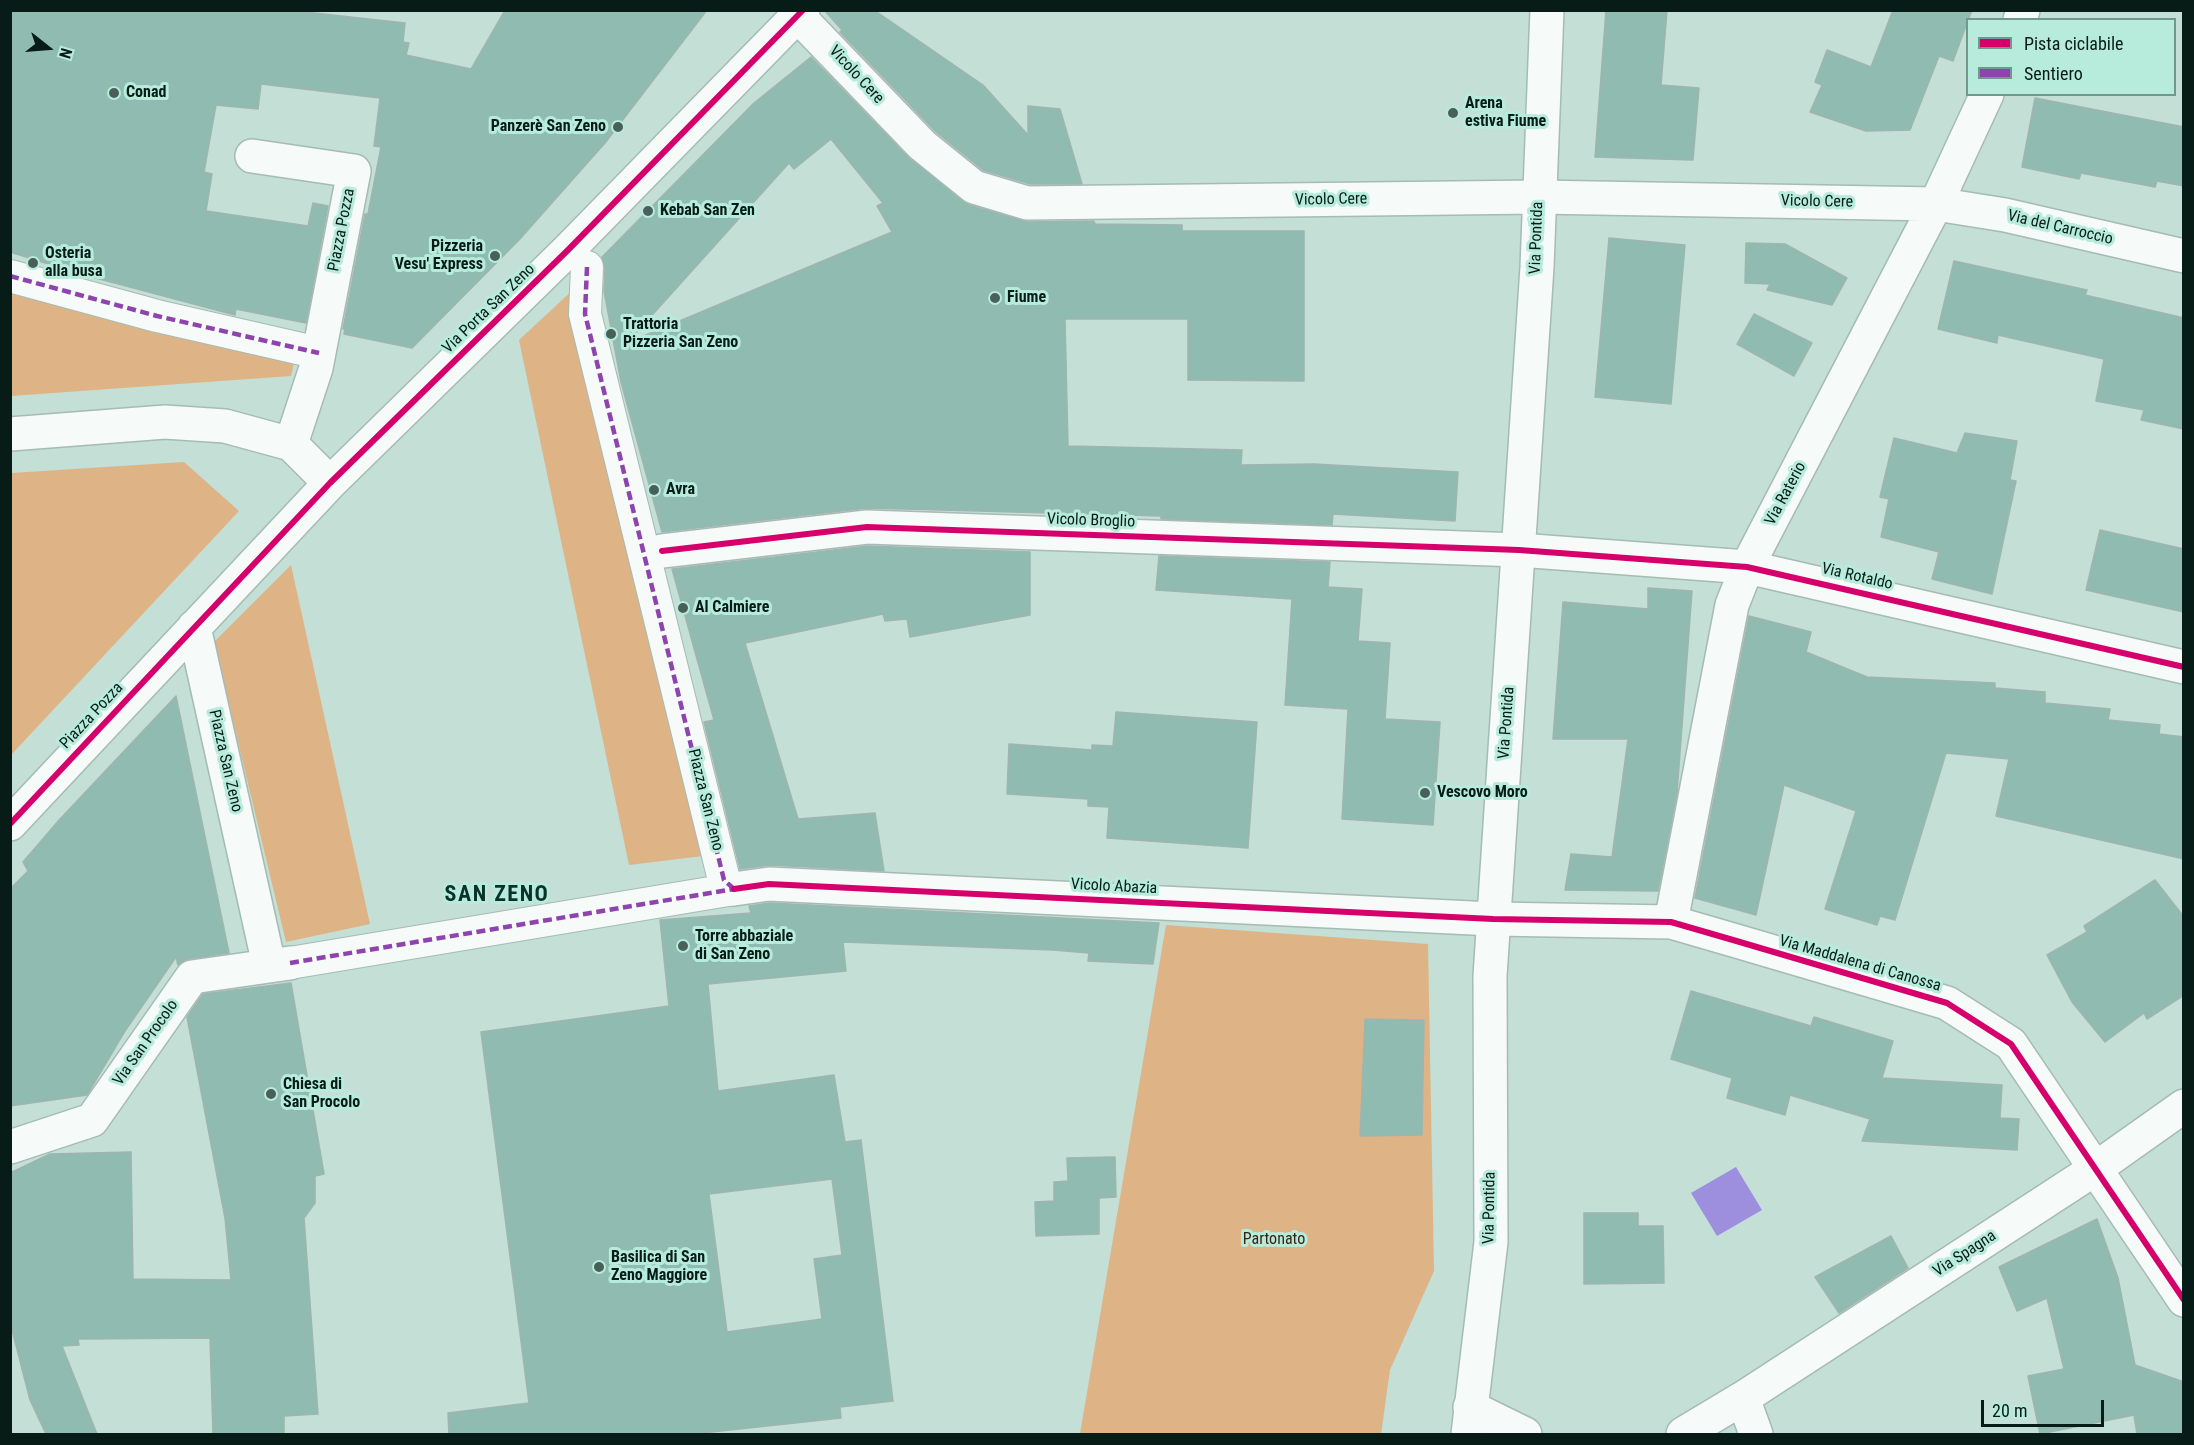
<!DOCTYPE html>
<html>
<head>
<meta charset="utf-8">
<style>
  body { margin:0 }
  #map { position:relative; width:2194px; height:1445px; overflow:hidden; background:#c3dfd6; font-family:"Roboto Condensed",sans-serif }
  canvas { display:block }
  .frame { position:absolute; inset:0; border:12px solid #071c16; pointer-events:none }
  .legend { position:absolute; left:1966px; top:18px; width:210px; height:78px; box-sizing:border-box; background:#b7ebdb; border:2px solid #71988c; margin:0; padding:8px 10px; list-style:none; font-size:18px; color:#071c16 }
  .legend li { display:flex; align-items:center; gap:12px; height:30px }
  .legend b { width:30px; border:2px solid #71988c }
  .north { position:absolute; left:18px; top:18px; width:60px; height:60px; -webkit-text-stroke:4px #b7ebdb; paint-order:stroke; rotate:107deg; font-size:16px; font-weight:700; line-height:24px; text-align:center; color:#071c16 }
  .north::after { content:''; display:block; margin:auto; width:21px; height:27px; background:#071c16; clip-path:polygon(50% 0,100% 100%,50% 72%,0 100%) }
  .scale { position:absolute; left:1981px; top:1400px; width:123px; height:27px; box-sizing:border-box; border:3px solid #071c16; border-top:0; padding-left:8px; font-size:18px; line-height:21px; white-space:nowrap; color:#071c16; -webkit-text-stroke:4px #b7ebdb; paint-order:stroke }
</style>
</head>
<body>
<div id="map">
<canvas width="2194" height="1445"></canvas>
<div class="frame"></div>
<ul class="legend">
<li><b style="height:8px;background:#d6006c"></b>Pista ciclabile</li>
<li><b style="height:8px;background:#8e44ad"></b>Sentiero</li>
</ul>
<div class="north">N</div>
<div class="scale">20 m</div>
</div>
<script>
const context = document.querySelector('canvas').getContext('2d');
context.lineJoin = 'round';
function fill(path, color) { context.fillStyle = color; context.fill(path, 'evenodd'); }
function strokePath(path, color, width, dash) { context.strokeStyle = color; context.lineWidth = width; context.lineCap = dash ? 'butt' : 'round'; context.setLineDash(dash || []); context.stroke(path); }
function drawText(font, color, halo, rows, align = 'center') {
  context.font = font + ' "Roboto Condensed",sans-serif'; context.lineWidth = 6; context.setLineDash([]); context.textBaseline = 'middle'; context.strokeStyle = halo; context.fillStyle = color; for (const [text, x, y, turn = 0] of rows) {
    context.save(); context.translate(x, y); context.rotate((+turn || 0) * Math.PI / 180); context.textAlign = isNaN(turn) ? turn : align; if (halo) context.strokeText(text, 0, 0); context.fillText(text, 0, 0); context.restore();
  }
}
fill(new Path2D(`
  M 575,288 L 711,855 L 629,865 L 519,340 Z
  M 11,294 L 294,363 L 291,376 L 11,396 Z
  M 184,462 L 239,511 L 11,755 L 11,473 Z
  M 291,565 L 370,924 L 286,942 L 214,642 Z
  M 1166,925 L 1428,944 L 1434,1271 L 1390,1370 L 1381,1434 L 1080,1434 Z`), '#deb487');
fill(new Path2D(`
  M 1736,1167 L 1762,1210 L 1717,1236 L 1691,1193 Z`), '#9e8fde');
const building = new Path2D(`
  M 10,10 L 287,10 L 405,23 L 403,42 L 409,43 L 406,55 L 471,69 L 505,10 L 707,10 L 605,143 L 519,240 L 412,348 L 344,334 L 345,329 L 343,329 L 365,214 L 368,214 L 381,147 L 374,146 L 380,98 L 261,84 L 258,109 L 216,105 L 204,172 L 212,174 L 206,211 L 308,226 L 313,203 L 328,206 L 306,323 L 236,309 L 235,315 L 77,273 L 10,252 Z
  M 824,10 L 874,10 L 983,85 L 1028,135 L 1028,106 L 1060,109 L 1082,184 L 1030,184 L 983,170 L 935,131 L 840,32 L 842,30 Z
  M 1606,10 L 1667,10 L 1661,85 L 1699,88 L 1693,160 L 1595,157 Z
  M 1893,10 L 1972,10 L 1953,61 L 1939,56 L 1910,130 L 1866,131 L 1810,112 L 1822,85 L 1815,82 L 1827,50 L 1871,67 Z
  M 811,57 L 909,158 L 969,205 L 1027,222 L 1094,221 L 1095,224 L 1182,225 L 1182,231 L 1304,231 L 1304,381 L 1188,380 L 1188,319 L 1065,319 L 1068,446 L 1242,450 L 1241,465 L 1314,464 L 1458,472 L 1455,521 L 1333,514 L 1332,525 L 1161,519 L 1161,516 L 867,508 L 662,532 L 621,382 L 604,291 L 605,268 L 602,257 L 754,103 ZM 831,139 L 883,203 L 877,206 L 892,232 L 627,343 L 789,163 L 794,169 Z
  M 2035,98 L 2184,127 L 2184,186 L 2157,181 L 2155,187 L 2081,173 L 2079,179 L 2022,167 Z
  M 1609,238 L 1685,245 L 1671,404 L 1595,397 Z
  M 1746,243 L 1785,244 L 1847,278 L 1832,305 L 1767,290 L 1770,284 L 1745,283 Z
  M 1954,261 L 2087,290 L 2085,295 L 2184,318 L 2184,429 L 2141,420 L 2144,410 L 2096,401 L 2104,359 L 1998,335 L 1997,343 L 1938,329 Z
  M 1754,314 L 1812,343 L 1794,376 L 1737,344 Z
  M 1965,433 L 2017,441 L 2010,480 L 2016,481 L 1992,594 L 1932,579 L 1939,552 L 1881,537 L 1889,499 L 1880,497 L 1894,438 L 1957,453 Z
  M 2100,530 L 2184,549 L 2184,612 L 2086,590 Z
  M 868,546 L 1030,552 L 1030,615 L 910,637 L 907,619 L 885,621 L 883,614 L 745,643 L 798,819 L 875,813 L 884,871 L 770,865 L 740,869 L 704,722 L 714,720 L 672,569 Z
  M 1159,556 L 1330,562 L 1328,587 L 1362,589 L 1358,641 L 1390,643 L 1385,719 L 1440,722 L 1433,825 L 1342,819 L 1348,709 L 1285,705 L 1292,599 L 1156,590 Z
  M 1648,588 L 1692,591 L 1677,793 L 1658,891 L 1565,890 L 1571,854 L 1612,857 L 1628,739 L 1553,739 L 1563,602 L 1648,609 Z
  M 1749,616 L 1811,632 L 1806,652 L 1867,677 L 1995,683 L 1995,688 L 2045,692 L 2045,703 L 2110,709 L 2108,720 L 2160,725 L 2159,734 L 2184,737 L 2184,859 L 1996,816 L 2009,759 L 1946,753 L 1895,920 L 1880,916 L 1877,925 L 1825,909 L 1856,811 L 1784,785 L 1756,915 L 1695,898 Z
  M 176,696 L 229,953 L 189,959 L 178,965 L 176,957 L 125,1031 L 87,1095 L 10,1106 L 10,889 L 28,871 L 23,862 L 60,819 Z
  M 1116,712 L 1257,722 L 1248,848 L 1107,838 L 1109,807 L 1088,806 L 1088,799 L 1007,794 L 1009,744 L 1092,750 L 1092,745 L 1113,746 Z
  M 2155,880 L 2184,917 L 2184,995 L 2147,1019 L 2144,1013 L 2105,1042 L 2072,1002 L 2047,955 L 2087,932 L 2084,926 Z
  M 770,903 L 1159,923 L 1153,964 L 1088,961 L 1089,953 L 1053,950 L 843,942 L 846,971 L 708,984 L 718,1091 L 834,1075 L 845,1142 L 861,1140 L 893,1401 L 840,1407 L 841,1418 L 693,1434 L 449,1434 L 448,1413 L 529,1403 L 481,1032 L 669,1006 L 660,920 L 751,913 L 749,906 ZM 832,1179 L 842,1255 L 814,1259 L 822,1319 L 727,1332 L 709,1194 Z
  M 291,983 L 324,1174 L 315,1176 L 315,1203 L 304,1218 L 318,1414 L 284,1416 L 284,1434 L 213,1434 L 210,1338 L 78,1339 L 79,1345 L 62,1346 L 97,1434 L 46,1434 L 30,1400 L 10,1322 L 10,1173 L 50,1154 L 131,1152 L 133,1279 L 231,1280 L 225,1218 L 187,1017 L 203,994 Z
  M 1691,991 L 1811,1026 L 1814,1017 L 1893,1041 L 1882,1078 L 2002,1085 L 2000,1118 L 2019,1119 L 2017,1150 L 1862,1141 L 1870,1119 L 1790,1095 L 1785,1115 L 1727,1098 L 1732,1078 L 1671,1059 Z
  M 1365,1019 L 1424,1020 L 1422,1135 L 1360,1136 Z
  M 1115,1157 L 1116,1197 L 1099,1198 L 1099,1234 L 1036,1236 L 1035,1202 L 1054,1201 L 1054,1182 L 1068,1181 L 1067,1158 Z
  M 1584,1213 L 1638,1213 L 1638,1226 L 1663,1226 L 1664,1283 L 1584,1284 Z
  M 2097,1219 L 2118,1278 L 2135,1365 L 2184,1382 L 2184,1434 L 2137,1434 L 2134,1415 L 2040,1434 L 2028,1376 L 2064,1369 L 2047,1298 L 2017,1311 L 1999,1267 Z
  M 1891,1236 L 1908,1268 L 1839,1313 L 1815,1277 Z`);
fill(building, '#8fbbb0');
strokePath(building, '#9fb5ae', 1.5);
const pedestrian = new Path2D(`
  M 587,267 L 585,314 L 724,880 L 734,889
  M 10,276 L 157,316 L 319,353
  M 290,963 L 734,889`);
const minor = new Path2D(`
  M 798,16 L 922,145 L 974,187 L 1027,203 L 1538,197 L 1936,204 L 2005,215 L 2184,256
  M 2020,20 L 2023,10
  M 252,156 L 354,171 L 316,368 L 291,444
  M 10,434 L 165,422 L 225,426 L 291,444 L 330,483
  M 662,551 L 867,527 L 1519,550 L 1747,567 L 2184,667
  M 194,627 L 269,965
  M 10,824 L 330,483 L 568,250 L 803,10
  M 734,889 L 769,884 L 1493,919 L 1671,922 L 1733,940 L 1947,1003 L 2011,1044 L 2184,1300
  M 1671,922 L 1732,605 L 1747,567 L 1936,204 L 1987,94
  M 10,1147 L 92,1120 L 192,977 L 290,963
  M 1743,1398 L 1756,1434
  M 1470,1407 L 1525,1434
  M 1683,1434 L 1743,1398 L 2095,1169 L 2184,1106`);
const tertiary = new Path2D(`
  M 1468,1434 L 1491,1242 L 1490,976 L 1537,267 L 1547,10`);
strokePath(pedestrian, '#a5bbb4', 34);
strokePath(minor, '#a5bbb4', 36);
strokePath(tertiary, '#a5bbb4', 36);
strokePath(pedestrian, '#f6faf9', 32);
strokePath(minor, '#f6faf9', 33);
strokePath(tertiary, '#f6faf9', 33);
strokePath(new Path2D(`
  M 587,267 L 585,314 L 724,880 L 734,889
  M 10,276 L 157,316 L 319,353
  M 290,963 L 734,889`), '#8e44ad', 4.5, [9, 4.5]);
strokePath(new Path2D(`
  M 662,551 L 867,527 L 1519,550 L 1747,567 L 2184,667
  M 10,824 L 330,483 L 568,250 L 803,10
  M 734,889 L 769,884 L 1493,919 L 1671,922 L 1733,940 L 1947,1003 L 2011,1044 L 2184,1300`), '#d6006c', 6);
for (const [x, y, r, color] of [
  [114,93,6,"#496059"],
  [1453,113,6,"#496059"],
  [618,127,6,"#496059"],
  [648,211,6,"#496059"],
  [495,256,6,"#496059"],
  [33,263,6,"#496059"],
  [995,298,6,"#496059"],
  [611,334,6,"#496059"],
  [654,490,6,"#496059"],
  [683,608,6,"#496059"],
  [1425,793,6,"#496059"],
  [683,946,6,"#496059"],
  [271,1094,6,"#496059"],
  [599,1267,6,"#496059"]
]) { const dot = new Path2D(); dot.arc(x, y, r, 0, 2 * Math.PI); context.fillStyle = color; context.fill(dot); strokePath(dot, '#b7ebdb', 2); }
drawText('16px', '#071c16', '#b7ebdb', [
  ["Vicolo Cere",856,75,47],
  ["Vicolo Cere",1331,200,-1],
  ["Vicolo Cere",1817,202,1],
  ["Via del Carroccio",2060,228,13],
  ["Piazza Pozza",342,230,-79],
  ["Via Pontida",1537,238,-88],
  ["Via Porta San Zeno",489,309,-44],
  ["Via Raterio",1786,494,-62],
  ["Vicolo Broglio",1091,521,2],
  ["Via Rotaldo",1857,577,13],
  ["Piazza Pozza",92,716,-47],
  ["Via Pontida",1507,723,-86],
  ["Piazza San Zeno",225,761,77],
  ["Piazza San Zeno",705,800,76],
  ["Vicolo Abazia",1114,887,3],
  ["Via Maddalena di Canossa",1860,964,16],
  ["Via San Procolo",146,1043,-55],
  ["Via Pontida",1490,1208,-89],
  ["Via Spagna",1965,1254,-33]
]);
drawText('bold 16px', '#071c16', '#b7ebdb', [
  ["Conad",126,93],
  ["Arena",1465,104],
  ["estiva Fiume",1465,122],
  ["Panzerè San Zeno",606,127,"right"],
  ["Kebab San Zen",660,211],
  ["Pizzeria",483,247,"right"],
  ["Vesu' Express",483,265,"right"],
  ["Osteria",45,254],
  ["alla busa",45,272],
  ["Fiume",1007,298],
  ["Trattoria",623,325],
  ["Pizzeria San Zeno",623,343],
  ["Avra",666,490],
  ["Al Calmiere",695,608],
  ["Vescovo Moro",1437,793],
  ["Torre abbaziale",695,937],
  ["di San Zeno",695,955],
  ["Chiesa di",283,1085],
  ["San Procolo",283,1103],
  ["Basilica di San",611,1258],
  ["Zeno Maggiore",611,1276]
], 'left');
drawText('16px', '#382315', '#b7ebdb', [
  ["Partonato",1274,1240]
]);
context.letterSpacing = '1.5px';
drawText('bold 22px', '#0b3229', '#b7ebdb', [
  ["SAN ZENO",497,895]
]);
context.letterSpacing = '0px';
</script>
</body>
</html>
